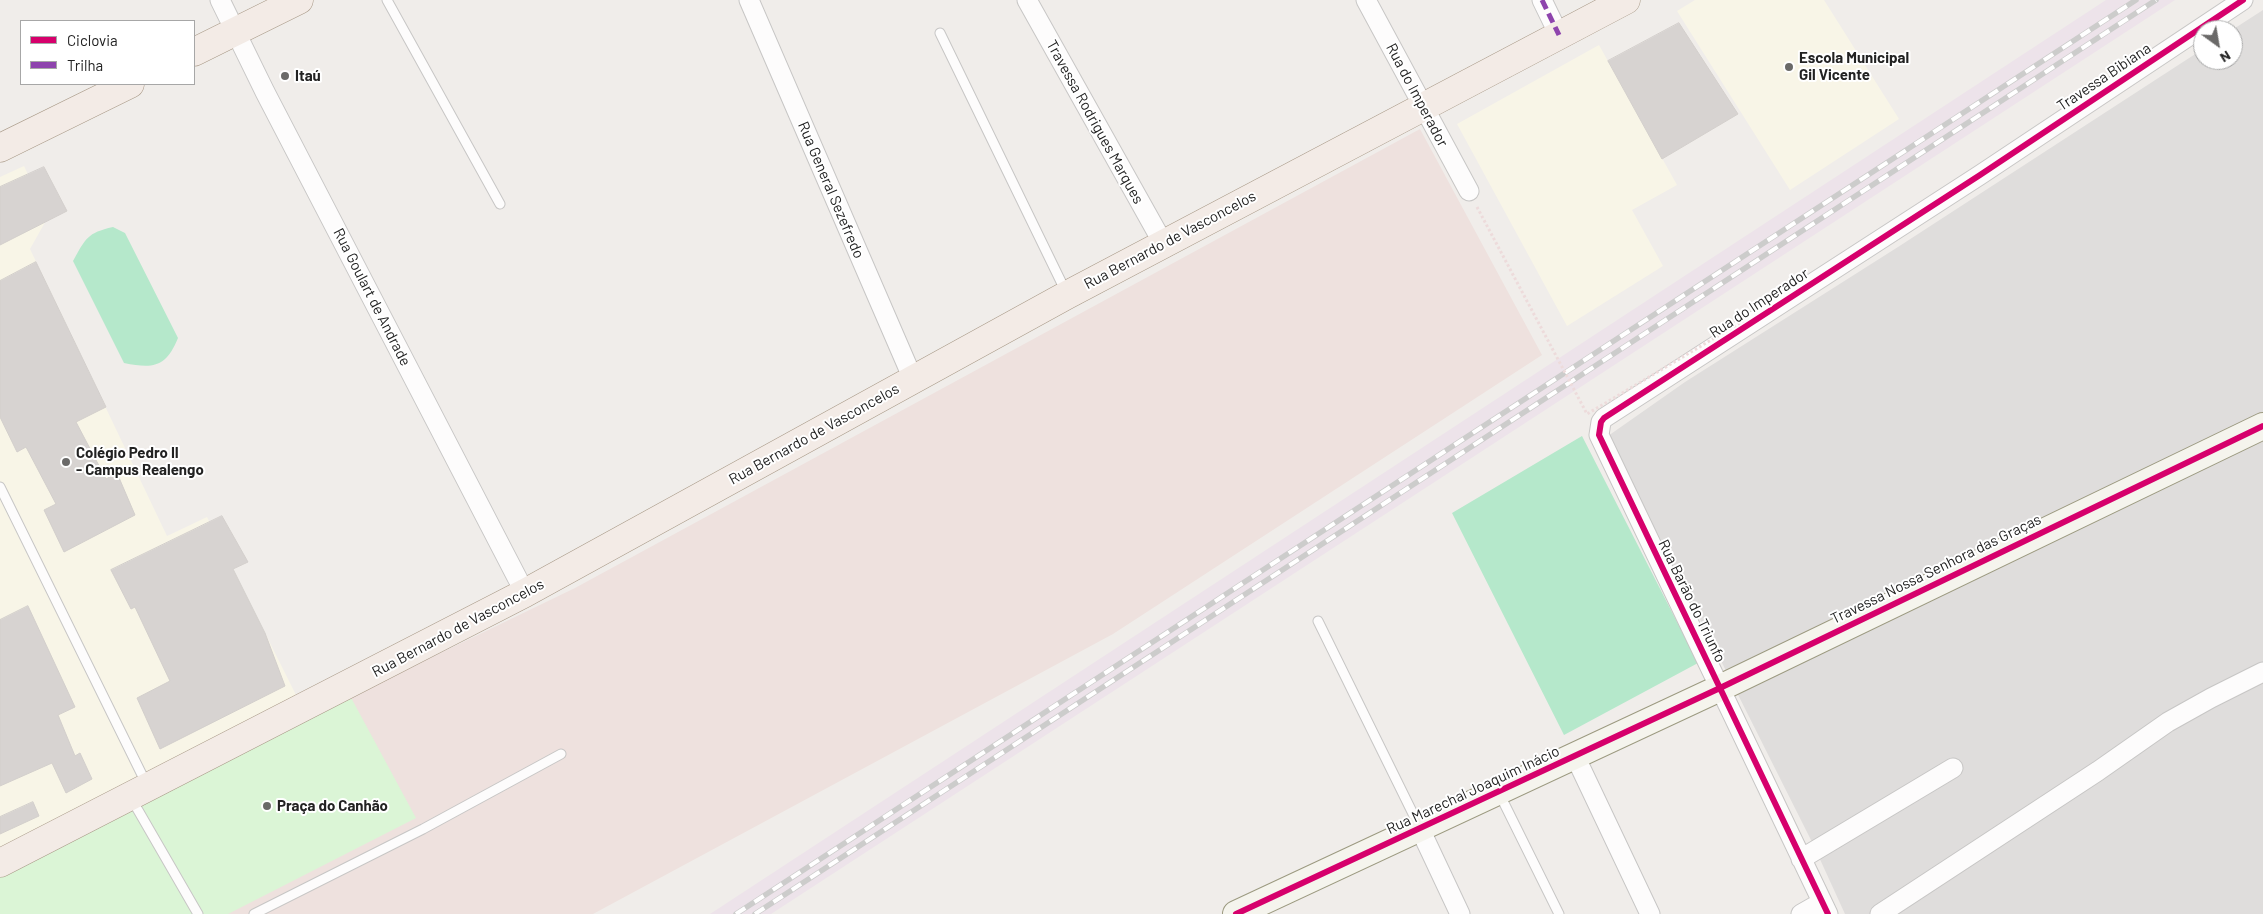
<!DOCTYPE html>
<html>
<head>
<meta charset="utf-8">
<style>
  body { margin:0 }
  #map { position:relative; width:2263px; height:914px; overflow:hidden; background:#f0edea; font-family:Barlow,sans-serif }
  canvas { display:block }
  .legend { position:absolute; left:20px; top:20px; width:175px; height:65px; box-sizing:border-box; background:#fff; border:1px solid #a7a7a7; margin:0; padding:6px 9px; list-style:none; font-size:15px; color:#222 }
  .legend li { display:flex; align-items:center; gap:10px; height:25px }
  .legend b { width:25px; border:1px solid #a7a7a7 }
  .north { position:absolute; left:2193px; top:20px; width:50px; height:50px; box-sizing:border-box; background:#fff; border:1px solid #a7a7a7; border-radius:50%; rotate:148deg; font-size:14px; font-weight:700; line-height:20px; text-align:center; color:#222 }
  .north::after { content:''; display:block; margin:auto; width:18px; height:22px; background:#6a6968; clip-path:polygon(50% 0,100% 100%,50% 72%,0 100%) }
</style>
</head>
<body>
<div id="map">
<canvas width="2263" height="914"></canvas>
<ul class="legend">
<li><b style="height:6px;background:#d6006c"></b>Ciclovia</li>
<li><b style="height:6px;background:#8e44ad"></b>Trilha</li>
</ul>
<div class="north">N</div>
</div>
<script>
const context = document.querySelector('canvas').getContext('2d');
context.lineJoin = 'round';
function fill(path, color) { context.fillStyle = color; context.fill(path, 'evenodd'); }
function strokePath(path, color, width, dash) { context.strokeStyle = color; context.lineWidth = width; context.lineCap = dash ? 'butt' : 'round'; context.setLineDash(dash || []); context.stroke(path); }
function drawText(font, color, halo, rows, align = 'center') {
  context.font = font + ' Barlow,sans-serif'; context.lineWidth = 4; context.setLineDash([]); context.textBaseline = 'middle'; context.strokeStyle = halo; context.fillStyle = color; for (const [text, x, y, turn = 0] of rows) {
    context.save(); context.translate(x, y); context.rotate((+turn || 0) * Math.PI / 180); context.textAlign = isNaN(turn) ? turn : align; if (halo) context.strokeText(text, 0, 0); context.fillText(text, 0, 0); context.restore();
  }
}
fill(new Path2D(`
  M 2263,10 L 2263,914 L 1845,914 L 1813,844 L 1608,436 L 1685,382 L 1898,247 L 2203,49 L 2203,60 L 2233,60 L 2232,30 Z`), '#dfdddc');
fill(new Path2D(`
  M 2106,0 L 2175,0 L 771,914 L 710,914 Z`), '#ede3ea');
fill(new Path2D(`
  M 1695,0 L 1824,0 L 1899,119 L 1790,190 L 1677,11 Z
  M 1599,45 L 1677,185 L 1632,210 L 1663,266 L 1567,326 L 1457,124 Z
  M 24,166 L 48,217 L 30,249 L 167,536 L 207,517 L 303,709 L 0,863 L 0,177 Z`), '#f8f5e7');
fill(new Path2D(`
  M 1420,129 L 1542,355 L 1113,634 L 593,914 L 0,914 L 0,866 L 575,588 Z`), '#eee1de');
fill(new Path2D(`
  M 348,692 L 416,818 L 228,914 L 0,914 L 0,866 Z`), '#dbf5d6');
fill(new Path2D(`
  M 113,227 L 125,233 L 178,338 C 166,367 154,369 124,363 L 73,261 C 86,238 87,233 113,227 Z
  M 1582,436 L 1698,663 L 1564,735 L 1452,513 Z`), '#b5e8cb');
const building = new Path2D(`
  M 1679,23 L 1738,114 L 1662,159 L 1608,61 Z
  M 44,167 L 67,211 L 0,245 L 0,187 Z
  M 36,262 L 106,407 L 76,422 L 106,479 L 117,473 L 135,515 L 64,552 L 44,510 L 56,504 L 26,447 L 17,452 L 0,417 L 0,281 Z
  M 222,516 L 248,562 L 233,569 L 265,633 L 285,686 L 160,749 L 137,698 L 170,681 L 135,607 L 131,609 L 111,570 Z
  M 28,606 L 75,707 L 58,715 L 75,756 L 80,753 L 92,779 L 66,793 L 52,763 L 0,786 L 0,620 Z
  M 33,802 L 39,816 L 0,834 L 0,817 Z`);
fill(building, '#d7d3d1');
strokePath(building, '#d3cfcc', 1);
const lane = new Path2D(`
  M 387,0 L 500,204
  M 940,33 L 1066,292
  M 0,487 L 147,785
  M 1318,621 L 1419,826
  M 1499,793 L 1559,914
  M 131,798 L 198,914
  M 254,914 L 423,829 L 561,754`);
const street = new Path2D(`
  M 220,0 L 265,92 L 525,593
  M 749,0 L 913,379
  M 1027,0 L 1163,243
  M 1366,0 L 1469,191
  M 1542,0 L 1559,35
  M 1575,756 L 1650,914
  M 1420,829 L 1460,914
  M 1801,859 L 1953,768
  M 1801,914 L 1822,902
  M 1828,914 L 1599,435 L 1601,422 L 1604,418 L 1980,175 L 2243,0
  M 1880,914 L 2098,771 L 2168,722 L 2211,698 L 2263,672`);
const secondary = new Path2D(`
  M 1236,914 L 1720,688 L 2263,426`);
const primary = new Path2D(`
  M 194,52 L 299,0
  M 0,148 L 130,84
  M 0,863 L 525,593 L 1067,295 L 1626,0`);
strokePath(lane, '#c7c6c5', 11);
strokePath(street, '#c7c6c5', 21);
strokePath(secondary, '#9c9a80', 28);
strokePath(primary, '#a79886', 29);
strokePath(lane, '#fdfcfc', 9);
strokePath(street, '#fdfcfc', 19);
strokePath(secondary, '#f5f4ed', 26);
strokePath(primary, '#f3ebe6', 28);
const rail = new Path2D(`
  M 736,914 L 2136,0
  M 755,914 L 2156,0`);
strokePath(rail, '#cccccb', 5.5);
strokePath(rail, '#fff', 4, [11]);
strokePath(new Path2D(`
  M 1477,207 L 1587,414 L 1743,321`), '#eddbdb', 3, [2.5, 2.5]);
strokePath(new Path2D(`
  M 1542,0 L 1559,35`), '#8e44ad', 5, [10, 5]);
strokePath(new Path2D(`
  M 1236,914 L 1720,688 L 2263,426
  M 1828,914 L 1599,435 L 1601,422 L 1604,418 L 1980,175 L 2243,0`), '#d6006c', 6);
for (const [x, y, r, color] of [
  [1789,67,5,"#6a6968"],
  [285,76,5,"#6a6968"],
  [66,462,5,"#6a6968"],
  [267,806,5,"#6a6968"]
]) { const dot = new Path2D(); dot.arc(x, y, r, 0, 2 * Math.PI); context.fillStyle = color; context.fill(dot); strokePath(dot, '#fff', 2); }
drawText('bold 15px', '#222', '#fff', [
  ["Escola Municipal",1799,58],
  ["Gil Vicente",1799,75],
  ["Itaú",295,76],
  ["Colégio Pedro II",76,453],
  ["- Campus Realengo",76,470],
  ["Praça do Canhão",277,806]
], 'left');
drawText('15px', '#222', '#fff', [
  ["Travessa Bibiana",2104,77,-34],
  ["Rua do Imperador",1417,95,62],
  ["Travessa Rodrigues Marques",1095,122,61],
  ["Rua General Sezefredo",831,190,67],
  ["Rua Bernardo de Vasconcelos",1170,240,-28],
  ["Rua Goulart de Andrade",372,297,63],
  ["Rua do Imperador",1759,303,-33],
  ["Rua Bernardo de Vasconcelos",814,434,-29],
  ["Travessa Nossa Senhora das Graças",1936,569,-26],
  ["Rua Barão do Triunfo",1692,601,64],
  ["Rua Bernardo de Vasconcelos",458,628,-28],
  ["Rua Marechal Joaquim Inácio",1473,790,-25]
]);
</script>
</body>
</html>
